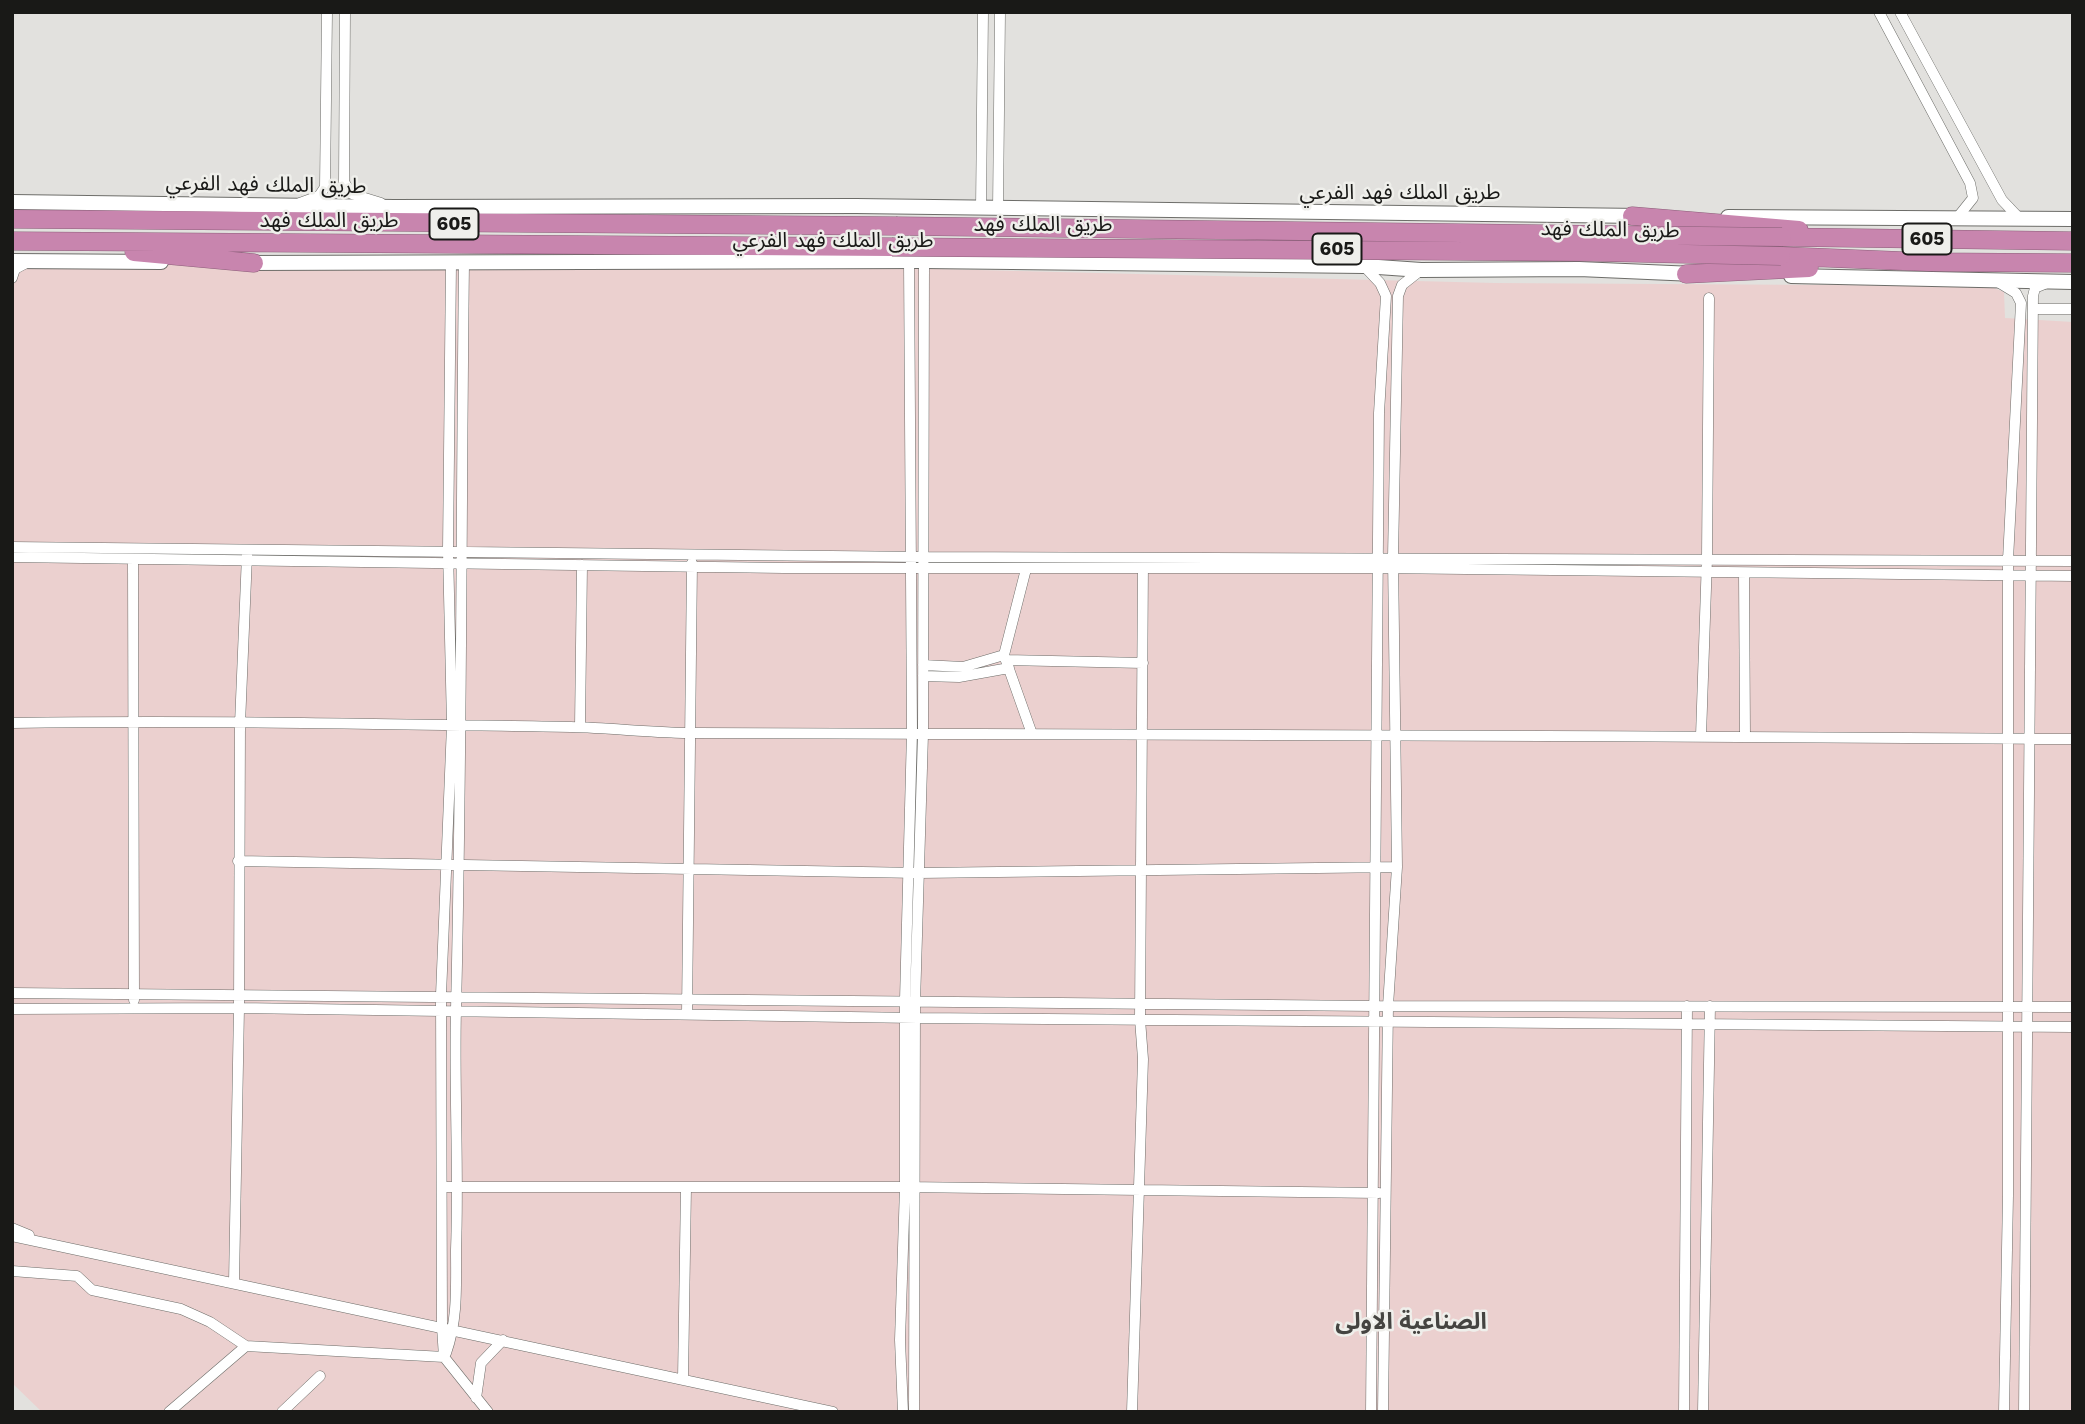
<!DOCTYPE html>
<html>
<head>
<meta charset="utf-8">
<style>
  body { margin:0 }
  #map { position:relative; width:2085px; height:1424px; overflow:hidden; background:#e2e1de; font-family:"Work Sans",sans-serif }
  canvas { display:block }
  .frame { position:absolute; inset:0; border:14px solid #191917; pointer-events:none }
</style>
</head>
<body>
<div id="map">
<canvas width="2085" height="1424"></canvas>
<div class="frame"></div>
</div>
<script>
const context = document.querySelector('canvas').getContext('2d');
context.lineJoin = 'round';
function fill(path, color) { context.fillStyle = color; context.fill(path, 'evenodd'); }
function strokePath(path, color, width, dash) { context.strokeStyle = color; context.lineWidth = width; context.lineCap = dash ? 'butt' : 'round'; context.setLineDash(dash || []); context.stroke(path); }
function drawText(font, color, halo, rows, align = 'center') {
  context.font = font + ' "Work Sans","Noto Sans Arabic",sans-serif'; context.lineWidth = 5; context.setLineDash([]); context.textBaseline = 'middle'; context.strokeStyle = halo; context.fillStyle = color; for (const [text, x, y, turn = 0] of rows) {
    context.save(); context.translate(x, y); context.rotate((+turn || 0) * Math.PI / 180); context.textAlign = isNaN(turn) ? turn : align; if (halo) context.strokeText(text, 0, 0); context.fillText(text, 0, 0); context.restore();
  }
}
fill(new Path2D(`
  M 12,263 L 938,269 L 1495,283 L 1989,286 L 2004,292 L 2005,318 L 2073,322 L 2073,1412 L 42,1412 L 12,1383 Z`), '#ebd0cf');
const street = new Path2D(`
  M 345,12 L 344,182 L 352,194 L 381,203
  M 1879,12 L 1970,183 L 1973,198 L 1957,218
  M 1900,12 L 2002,200 L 2020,219
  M 300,203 L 319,196 L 325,187 L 327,12
  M 981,208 L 983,12
  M 998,209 L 1000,12
  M 451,263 L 448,550 L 452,725 L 441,995 L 442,1327 L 444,1357 L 488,1412
  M 1364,266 L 1380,283 L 1386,296 L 1379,413 L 1371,1412
  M 12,278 L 15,269 L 28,262
  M 1998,282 L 2016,293 L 2021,303 L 2008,560 L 2008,1195 L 2004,1412
  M 2034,309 L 2073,309
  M 12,547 L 922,557 L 2073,561
  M 12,557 L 784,568 L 1379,568 L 2073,576
  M 133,559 L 134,1000
  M 1026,569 L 1004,655 L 1032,734
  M 1744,573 L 1745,736
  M 1006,660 L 1143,663
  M 923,665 L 963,667 L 1004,655
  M 923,676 L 959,677 L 1009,668
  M 12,723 C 199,720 385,724 571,727 C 613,728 654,733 696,733 C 1154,732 1614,737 2073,739
  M 580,727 L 582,565
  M 1701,736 L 1707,558 L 1709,298
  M 238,861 L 919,873 L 1397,867
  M 12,993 L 1375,1006 L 2073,1007
  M 12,1009 L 239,1008 L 917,1018 L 2073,1027
  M 687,1013 L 692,563
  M 442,1187 L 905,1187 L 1379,1193
  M 12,1228 L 29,1235
  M 12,1236 L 833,1412
  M 12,1271 L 77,1276 L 92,1290 L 181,1309 L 210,1322 L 246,1346
  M 234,1282 L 239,1008 L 240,724 L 247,555
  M 446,1353 C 458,1320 456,1285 456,1250 C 459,1170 454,1089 456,1009 C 462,760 461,512 464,263
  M 683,1379 L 686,1187
  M 476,1398 L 481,1363 L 503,1340
  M 169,1412 L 246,1346 L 444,1357
  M 282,1412 L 320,1376
  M 903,1412 L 900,1340 L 905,1187 L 905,1000 L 912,732 L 909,261
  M 914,1412 L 915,1003 L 923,734 L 924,261
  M 1132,1412 L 1143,1059 L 1140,1019 L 1143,562
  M 1383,1412 L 1388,1006 L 1397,867 L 1393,557 L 1398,296 L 1402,285 L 1421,270
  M 1684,1412 L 1687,1006
  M 1703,1412 L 1710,1006
  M 2024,1412 L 2033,296 L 2035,288 L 2047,283`);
const secondary = new Path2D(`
  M 12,202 L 394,207 L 856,206 L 1641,216
  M 1728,217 L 2073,219
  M 12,261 L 161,262
  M 245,263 L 924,261 L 1364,266 L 1421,270 L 1579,269 L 1694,274
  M 1791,276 L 2073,282`);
const highway = new Path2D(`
  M 1632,216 L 1799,230
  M 12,219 L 896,226
  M 1782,237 L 2073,241
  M 12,241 L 892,247
  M 134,252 L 254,263
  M 1781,256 L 1928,262 L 2073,263
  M 1686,274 L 1809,268`);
strokePath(street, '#6d6d69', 11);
strokePath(secondary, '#6d6d69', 16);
strokePath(highway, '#8b5f79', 19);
strokePath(street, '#fff', 10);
strokePath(secondary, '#fff', 14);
strokePath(highway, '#c885ae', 18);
const highwayBridge = new Path2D(`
  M 896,226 L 1782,237
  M 892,247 L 1594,252 L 1781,256`);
strokePath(highwayBridge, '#8b5f79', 19, []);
strokePath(highwayBridge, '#c885ae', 18);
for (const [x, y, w] of [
  [454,224,49],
  [1927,239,49],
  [1337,249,49]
]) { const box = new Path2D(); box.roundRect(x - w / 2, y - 15.5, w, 31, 5); context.fillStyle = '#efefeb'; context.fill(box); strokePath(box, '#191917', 2); }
drawText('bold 19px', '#191917', null, [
  ["605",454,224],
  ["605",1927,239],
  ["605",1337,249]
]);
drawText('21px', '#191917', '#efefeb', [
  ["طريق الملك فهد الفرعي",266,185,1],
  ["طريق الملك فهد الفرعي",1400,193],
  ["طريق الملك فهد",329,221],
  ["طريق الملك فهد",1043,225],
  ["طريق الملك فهد",1610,230,1],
  ["طريق الملك فهد الفرعي",833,241]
]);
drawText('bold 23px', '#454441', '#efefeb', [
  ["الصناعية الاولى",1411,1322]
]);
</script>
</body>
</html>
